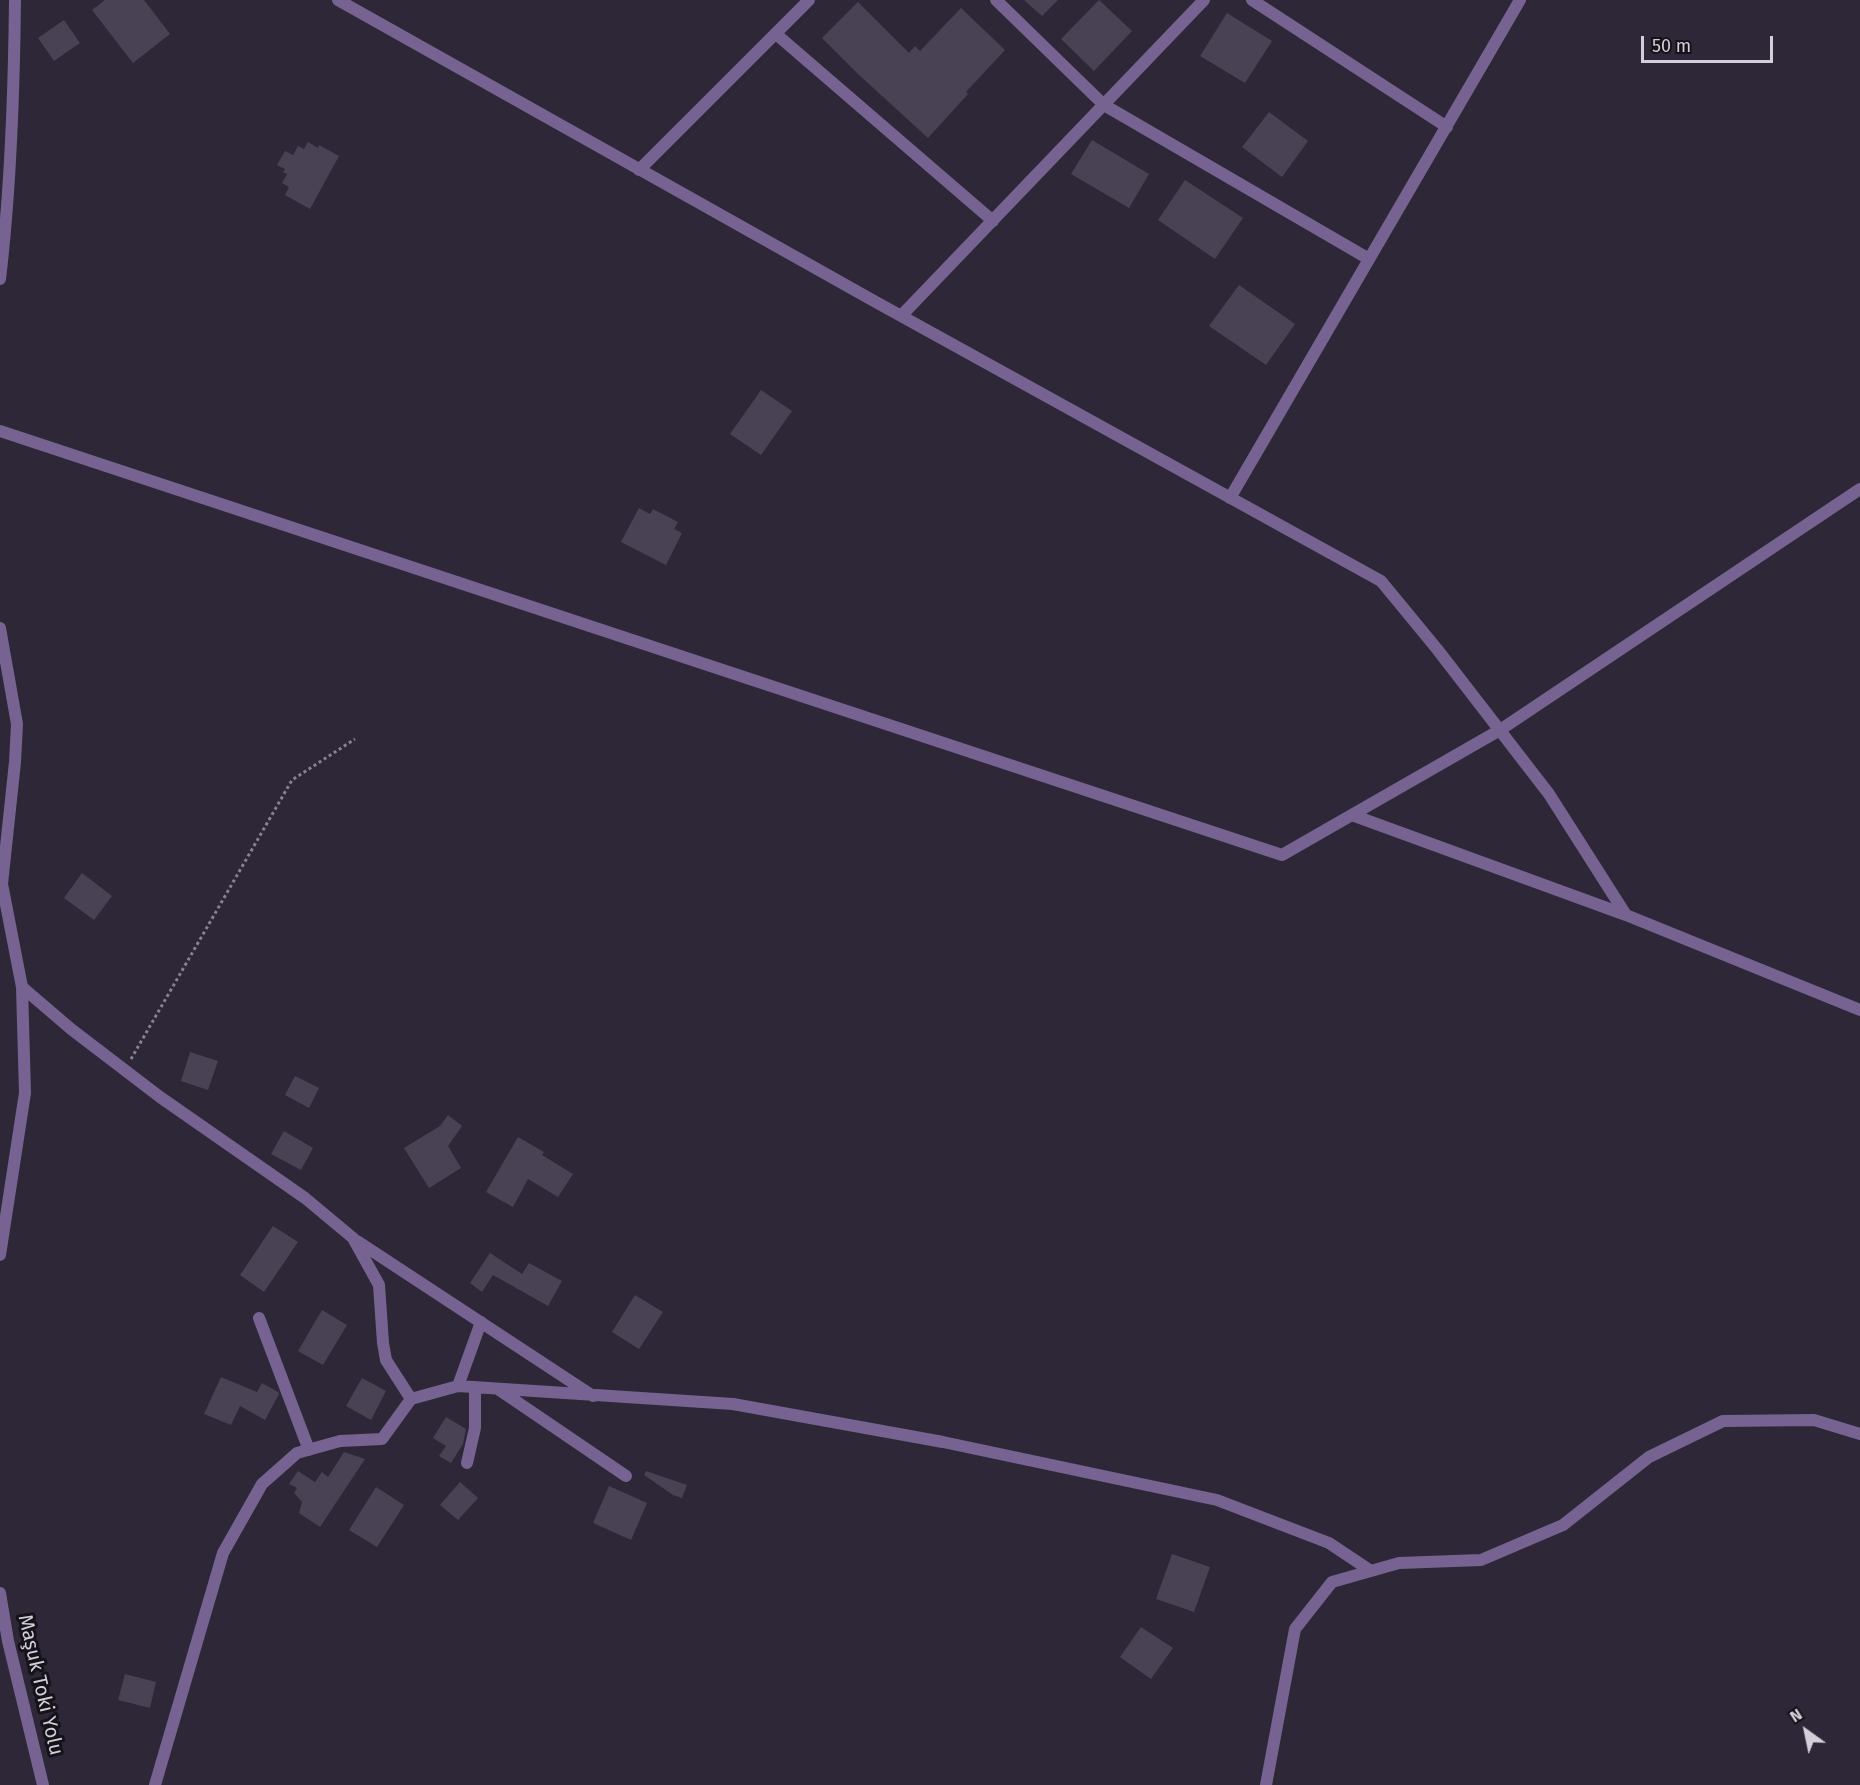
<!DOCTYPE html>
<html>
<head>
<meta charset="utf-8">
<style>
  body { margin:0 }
  #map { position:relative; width:1860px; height:1785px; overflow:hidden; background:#2e2738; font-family:"Fira Sans",sans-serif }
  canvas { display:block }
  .north { position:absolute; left:1776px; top:1701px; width:60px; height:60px; -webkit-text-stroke:4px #151219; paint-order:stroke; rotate:327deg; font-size:16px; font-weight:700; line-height:24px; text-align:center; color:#d3cfda }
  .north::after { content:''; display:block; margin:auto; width:21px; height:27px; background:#d3cfda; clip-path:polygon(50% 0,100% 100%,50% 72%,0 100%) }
  .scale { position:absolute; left:1641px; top:36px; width:132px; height:27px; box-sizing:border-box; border:3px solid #d3cfda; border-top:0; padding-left:8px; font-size:18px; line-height:21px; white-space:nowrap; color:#d3cfda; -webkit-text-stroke:4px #151219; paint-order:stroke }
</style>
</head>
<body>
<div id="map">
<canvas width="1860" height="1785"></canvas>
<div class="north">N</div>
<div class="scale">50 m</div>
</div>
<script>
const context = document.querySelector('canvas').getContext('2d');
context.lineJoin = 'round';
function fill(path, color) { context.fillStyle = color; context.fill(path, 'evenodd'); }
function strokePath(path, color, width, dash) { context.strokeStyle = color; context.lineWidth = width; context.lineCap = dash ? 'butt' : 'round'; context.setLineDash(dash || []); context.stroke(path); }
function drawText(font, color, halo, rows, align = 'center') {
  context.font = font + ' "Fira Sans",sans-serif'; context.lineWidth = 6; context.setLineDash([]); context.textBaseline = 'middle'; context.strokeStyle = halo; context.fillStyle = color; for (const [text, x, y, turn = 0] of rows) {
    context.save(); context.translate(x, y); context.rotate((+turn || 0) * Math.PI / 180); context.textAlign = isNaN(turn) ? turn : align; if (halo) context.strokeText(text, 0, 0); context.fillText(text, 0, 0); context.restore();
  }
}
fill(new Path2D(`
  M 105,0 L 144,0 L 170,34 L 133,63 L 92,10 Z
  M 1024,0 L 1058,0 L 1042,16 Z
  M 1099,0 L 1132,31 L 1094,71 L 1061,39 Z
  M 858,2 L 909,53 L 915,46 L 920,51 L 961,8 L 1005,50 L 966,92 L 968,94 L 928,138 L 858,74 L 822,38 Z
  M 1227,13 L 1272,41 L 1245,83 L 1200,56 Z
  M 64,20 L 80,43 L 54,61 L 38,38 Z
  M 1269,112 L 1308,141 L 1282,177 L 1242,147 Z
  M 1092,140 L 1149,174 L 1129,208 L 1071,174 Z
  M 308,142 L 318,148 L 319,145 L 339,156 L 310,209 L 285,195 L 289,187 L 282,183 L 287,174 L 283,172 L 285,169 L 277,165 L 285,151 L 293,155 L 298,146 L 304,149 Z
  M 1185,180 L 1243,218 L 1215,259 L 1158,220 Z
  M 1239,285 L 1295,324 L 1266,365 L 1209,326 Z
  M 761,390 L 792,411 L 761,455 L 730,434 Z
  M 639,508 L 650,514 L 653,509 L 678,522 L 674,529 L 682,533 L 666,565 L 621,542 Z
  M 82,873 L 112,896 L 94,920 L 64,898 Z
  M 190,1052 L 218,1061 L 208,1090 L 181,1081 Z
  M 295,1076 L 319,1088 L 309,1108 L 285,1095 Z
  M 448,1115 L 462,1126 L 448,1146 L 461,1168 L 429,1188 L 404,1148 L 440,1126 Z
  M 284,1131 L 313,1148 L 301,1170 L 271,1154 Z
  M 518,1137 L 544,1152 L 542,1155 L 573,1174 L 558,1197 L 528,1179 L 513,1207 L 486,1192 Z
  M 273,1226 L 298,1242 L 264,1292 L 240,1275 Z
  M 490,1253 L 522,1274 L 529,1263 L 562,1281 L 548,1306 L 493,1275 L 482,1292 L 470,1283 Z
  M 635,1295 L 663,1312 L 639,1349 L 612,1332 Z
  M 322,1310 L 347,1325 L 323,1365 L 298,1351 Z
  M 221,1377 L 257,1392 L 262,1383 L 278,1392 L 279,1394 L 265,1420 L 240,1406 L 231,1425 L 204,1414 Z
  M 362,1378 L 386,1391 L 371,1420 L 346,1406 Z
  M 446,1417 L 466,1429 L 463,1444 L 451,1463 L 439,1456 L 446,1446 L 433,1438 Z
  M 344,1452 L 365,1459 L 320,1527 L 299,1513 L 302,1502 L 294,1493 L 297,1488 L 289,1484 L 298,1471 L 315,1482 L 322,1472 L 328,1477 Z
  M 646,1471 L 687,1485 L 682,1498 L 673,1495 L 644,1475 Z
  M 460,1482 L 478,1498 L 458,1520 L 440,1505 Z
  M 609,1486 L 647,1503 L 631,1540 L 593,1523 Z
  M 376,1487 L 404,1505 L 377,1547 L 349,1530 Z
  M 1172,1554 L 1210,1567 L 1194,1612 L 1156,1599 Z
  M 1141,1627 L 1173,1648 L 1151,1679 L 1120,1657 Z
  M 125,1674 L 156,1682 L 150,1708 L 118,1700 Z`), '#494255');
strokePath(new Path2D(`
  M 131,1059 L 292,780 L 355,739`), '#888290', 3, [3, 3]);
strokePath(new Path2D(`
  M 338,0 L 874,301 L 1381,581 L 1437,649 L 1549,794 L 1626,915
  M 996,0 L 1104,105 L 1369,259
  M 1252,0 L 1447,127
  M 776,34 L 993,221
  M 639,170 L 809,0
  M 0,279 C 11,187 14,93 15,0
  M 901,316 L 1204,0
  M 0,431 L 1282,855 L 1500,730 L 1860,489
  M 1230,498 L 1520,0
  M 0,628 L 17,724 L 15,762 L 2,884 L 22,987 L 25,1093 L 0,1255
  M 1352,815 L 1626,915 L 1860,1010
  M 22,987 L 71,1029 L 160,1097 L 305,1198 L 353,1238 L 379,1285 L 383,1343 L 386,1360 L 411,1399
  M 357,1241 L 593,1396
  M 259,1318 L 309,1450
  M 458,1386 L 481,1322
  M 498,1389 L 626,1476
  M 467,1463 L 475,1428 L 475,1387
  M 0,1593 L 8,1641 L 43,1785
  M 155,1785 L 223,1553 L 262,1484 L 297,1453 L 340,1441 L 382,1439 L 411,1399 L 458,1386 L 733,1404 L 943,1442 L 1217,1500 L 1329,1543 L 1371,1571
  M 1266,1785 L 1295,1629 L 1332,1582 L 1399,1563 L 1481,1560 L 1563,1525 L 1649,1457 L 1723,1421 L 1814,1420 L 1860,1434`), '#766391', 12);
drawText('20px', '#d3cfda', '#151219', [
  ["Maşuk Toki Yolu",40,1685,77]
]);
</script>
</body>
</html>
